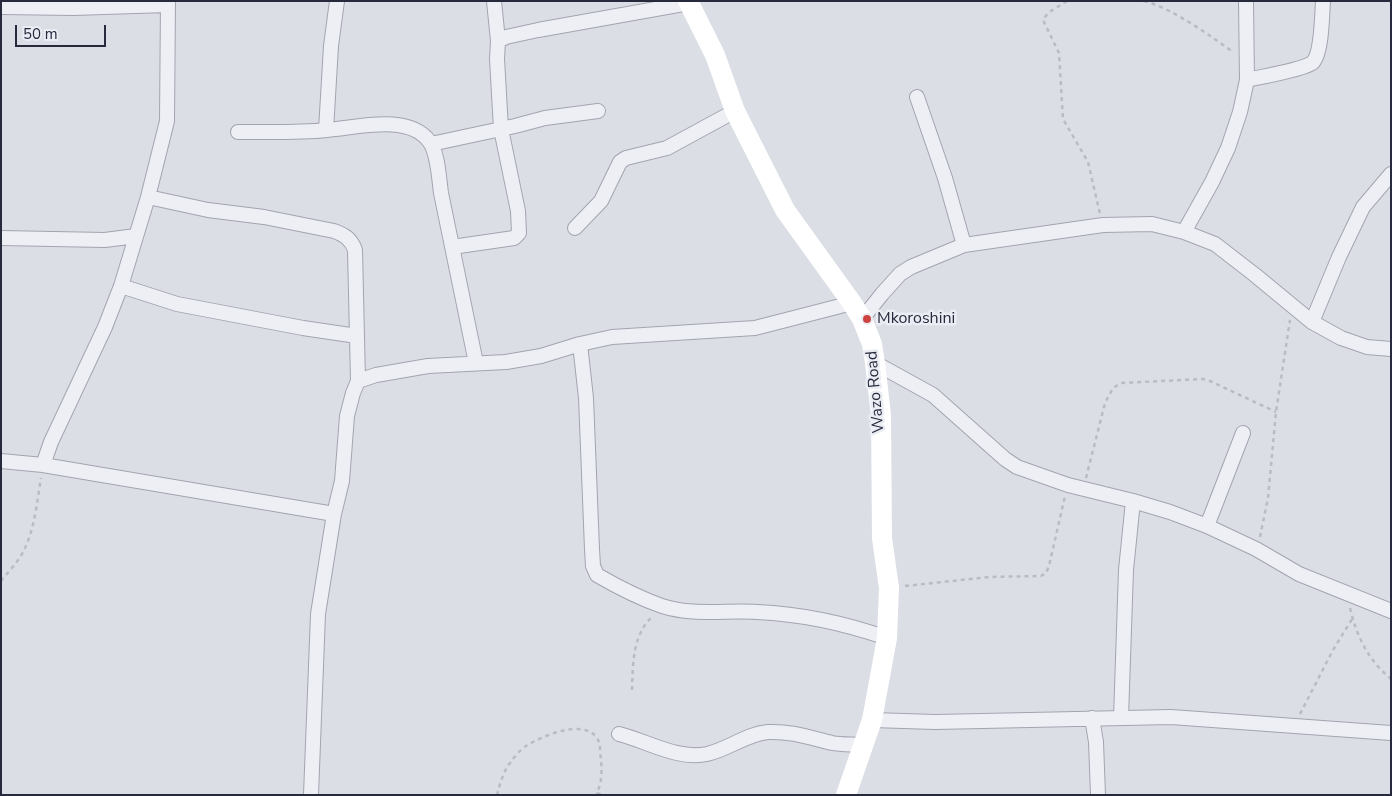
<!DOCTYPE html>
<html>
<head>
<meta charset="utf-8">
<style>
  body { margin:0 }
  #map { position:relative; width:1392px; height:796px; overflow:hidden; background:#dcdee6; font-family:"Nunito Sans",sans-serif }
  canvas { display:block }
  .frame { position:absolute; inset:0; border:2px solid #262a3c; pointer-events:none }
  .scale { position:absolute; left:15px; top:25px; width:91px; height:22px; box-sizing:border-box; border:2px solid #262a3c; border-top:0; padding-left:6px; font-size:15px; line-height:18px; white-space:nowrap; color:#262a3c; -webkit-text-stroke:4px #ebedf4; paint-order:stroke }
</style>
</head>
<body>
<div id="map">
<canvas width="1392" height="796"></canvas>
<div class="frame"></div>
<div class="scale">50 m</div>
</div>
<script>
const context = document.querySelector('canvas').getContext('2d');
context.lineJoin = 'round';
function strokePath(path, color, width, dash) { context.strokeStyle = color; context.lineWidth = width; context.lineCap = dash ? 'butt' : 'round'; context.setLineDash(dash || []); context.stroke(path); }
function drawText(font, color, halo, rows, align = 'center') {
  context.font = font + ' "Nunito Sans",sans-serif'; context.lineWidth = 5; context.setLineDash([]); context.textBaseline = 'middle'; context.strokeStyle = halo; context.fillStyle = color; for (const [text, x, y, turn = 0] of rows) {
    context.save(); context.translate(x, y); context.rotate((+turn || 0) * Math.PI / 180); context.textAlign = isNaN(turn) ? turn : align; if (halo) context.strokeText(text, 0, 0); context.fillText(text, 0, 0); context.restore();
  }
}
const minor = new Path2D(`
  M 494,1 L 498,41
  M 1,7 L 73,8 L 168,5
  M 1247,80 C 1260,77 1302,70 1312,63 C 1322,55 1322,14 1323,1
  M 917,97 L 945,178 L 964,245
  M 326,130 L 331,46 L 337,1
  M 238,132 C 268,132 298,133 327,130 C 356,128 408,113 429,141 C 438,152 439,179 441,193 L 476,363
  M 431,144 L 515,126 L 545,118 L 598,111
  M 148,197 L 208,210 L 264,217 L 334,231 C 345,235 351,239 355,250 L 358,381
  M 575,228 L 601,201 L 620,162 L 626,158 L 667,148 L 735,111
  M 1184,232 L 1212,182 L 1228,148 L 1240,112 L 1247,80 L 1246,1
  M 1,238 L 105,240 L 136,236
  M 452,247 L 514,238 L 519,233 L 518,211 L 501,129 L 497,59 L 498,41 L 506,37 L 538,30 L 689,3
  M 121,286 L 177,304 L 303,328 L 357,336
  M 862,319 L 882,294 L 900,274 L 911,267 L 964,245 L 1103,225 L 1152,224 L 1184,232 L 1215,244 L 1255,275 L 1312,322 L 1341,338 L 1367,347 L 1391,349
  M 1312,322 L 1339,257 L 1363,207 L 1391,174
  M 580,344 L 586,398 L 592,549 L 593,566 L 597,575 C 616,586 642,599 662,606 C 692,616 726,610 757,612 C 802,614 844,623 887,638
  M 875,363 L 933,395 L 1005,459 L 1017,467 L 1068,485 L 1133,501 L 1170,512 L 1207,526 L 1256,549 L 1299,574 L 1391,611
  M 1,461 L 43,465 L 334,514
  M 43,465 L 51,442 L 105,327 L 121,286 L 148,197 L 167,121 L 168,1
  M 1207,526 L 1243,433
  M 1092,718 L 1096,742 L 1098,795
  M 1121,718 L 1126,570 L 1133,501
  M 872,720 L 935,722 L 1171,717 L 1391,733
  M 619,734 C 647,741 677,760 707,754 C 729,749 746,734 768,732 C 791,731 811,738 832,743 C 842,745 853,744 863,745
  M 311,795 L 318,614 L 334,514 L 342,481 L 347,416 L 353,393 L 358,381 L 376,375 L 428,366 L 506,362 L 541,356 L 580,344 L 612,337 L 755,328 L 852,303`);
strokePath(minor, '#a2a4b0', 16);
strokePath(new Path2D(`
  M 1067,1 L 1048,13 L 1043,20 L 1059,53 L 1063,119 L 1088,162 L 1100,214
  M 1144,1 C 1172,8 1209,35 1233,52
  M 1086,478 L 1105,403 L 1113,388 L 1121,383 L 1203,379 L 1210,381 L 1276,412
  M 1260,537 L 1268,498 L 1276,412 L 1290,320
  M 1,581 C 9,571 19,561 24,550 C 35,528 37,501 41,478
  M 905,586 L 989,577 L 1041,576 L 1046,573 L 1049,566 L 1065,496
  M 1350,608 C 1357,637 1368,660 1391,679
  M 632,690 C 633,664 632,635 653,616
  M 1300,714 L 1333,650 L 1352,619
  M 597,793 L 602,795
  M 497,795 C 500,784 503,772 510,763 C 514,757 520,750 526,746 C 542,736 583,718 597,738 C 601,744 600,754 601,761 C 602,773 602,783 596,795`), '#babcc5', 2.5, [4, 4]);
strokePath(minor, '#eeeff5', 14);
strokePath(new Path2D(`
  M 688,1 L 715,55 L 735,111 L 785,210 L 852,303 L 862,319 L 872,344 L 875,363 L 881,415 L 882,538 L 889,588 L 887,638 L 872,720 L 846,795`), '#fff', 20);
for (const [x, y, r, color] of [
  [867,319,5,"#cd433f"]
]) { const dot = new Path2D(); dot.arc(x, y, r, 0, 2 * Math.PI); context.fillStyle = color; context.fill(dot); strokePath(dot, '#ebedf4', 2); }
drawText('16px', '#262a3c', '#ebedf4', [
  ["Mkoroshini",877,319]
], 'left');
drawText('16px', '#262a3c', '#ebedf4', [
  ["Wazo Road",876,392,-95]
]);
</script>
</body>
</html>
